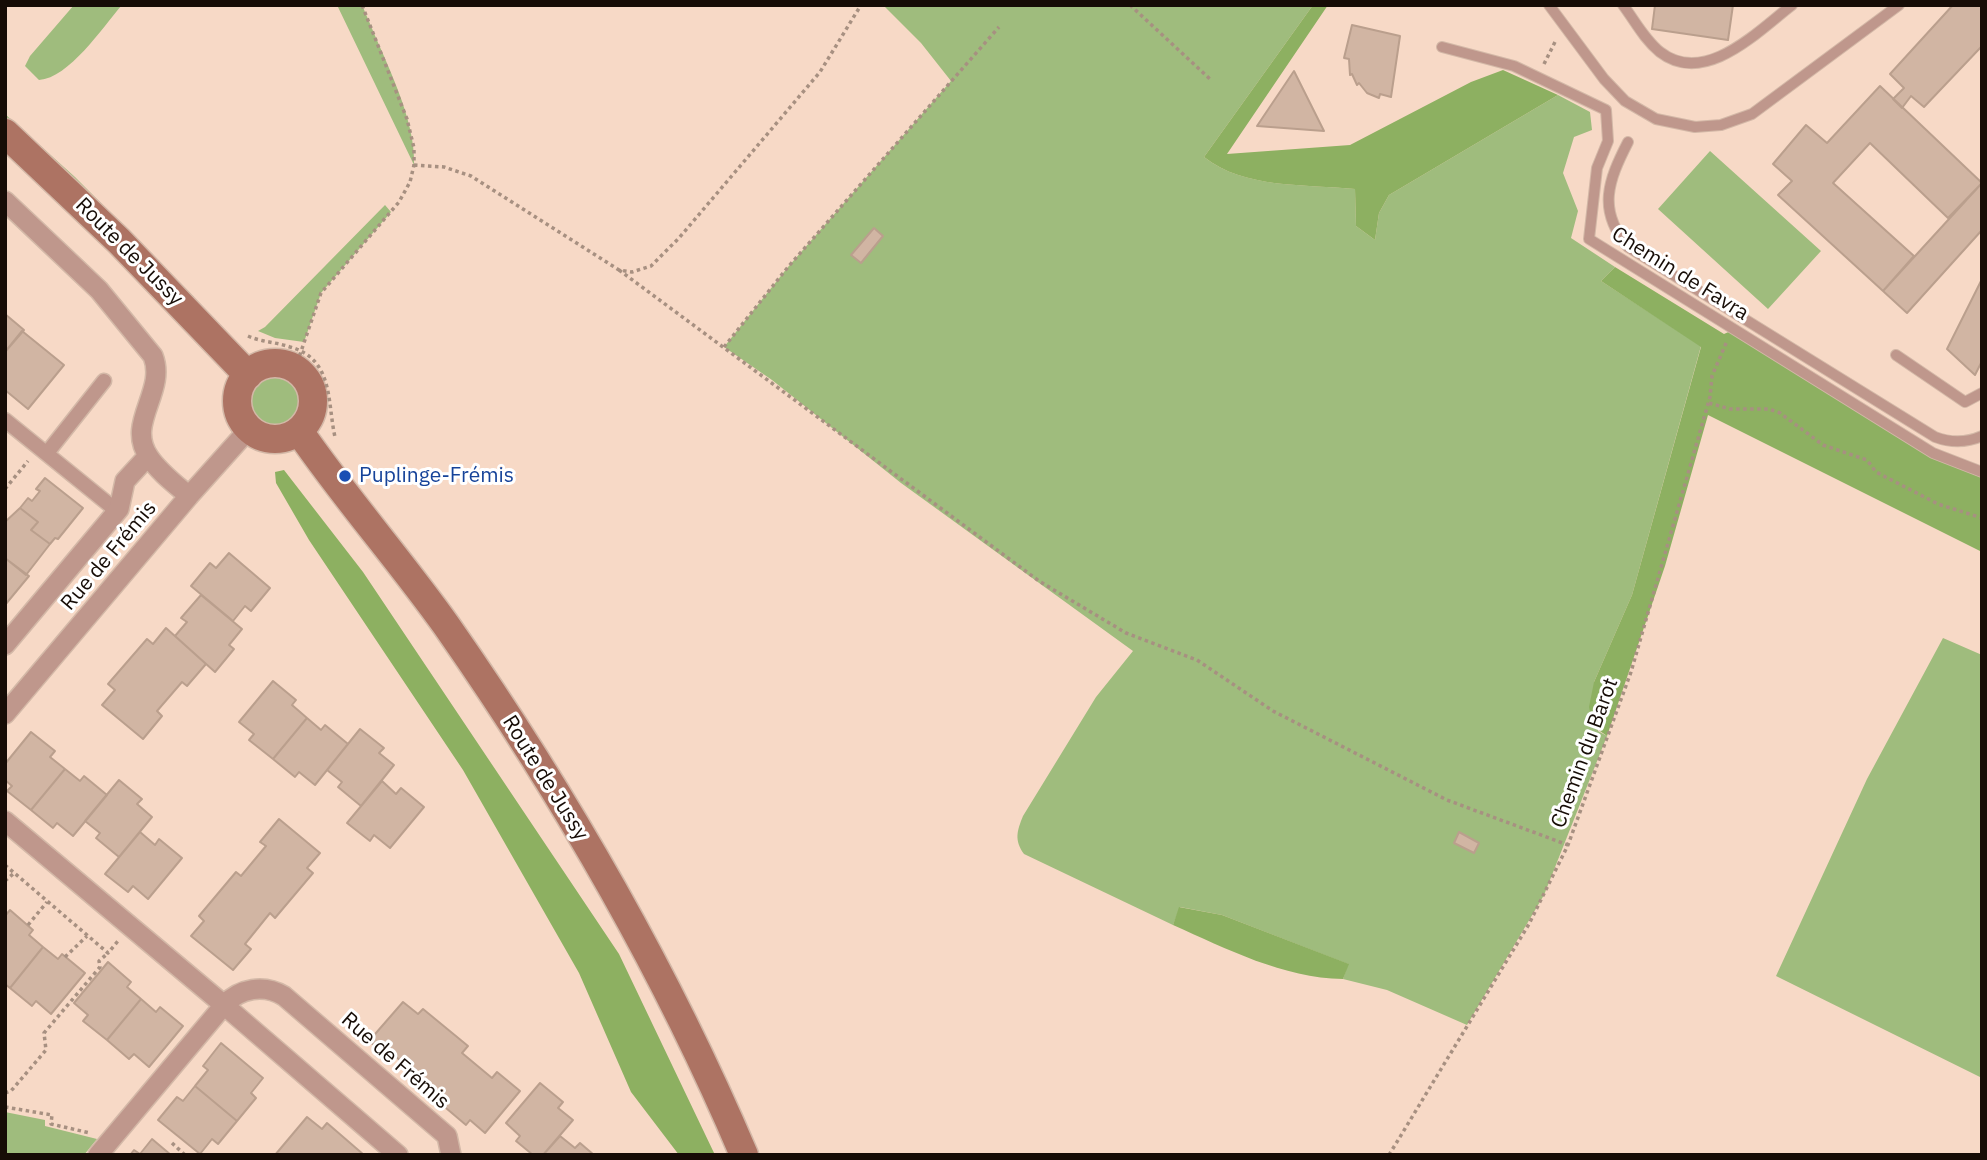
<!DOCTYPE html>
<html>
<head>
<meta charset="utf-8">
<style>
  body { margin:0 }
  #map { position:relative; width:1987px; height:1160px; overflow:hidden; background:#f7d9c6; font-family:"IBM Plex Sans",sans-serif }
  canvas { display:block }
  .frame { position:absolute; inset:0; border:7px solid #160c06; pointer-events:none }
</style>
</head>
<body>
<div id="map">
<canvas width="1987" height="1160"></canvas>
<div class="frame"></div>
</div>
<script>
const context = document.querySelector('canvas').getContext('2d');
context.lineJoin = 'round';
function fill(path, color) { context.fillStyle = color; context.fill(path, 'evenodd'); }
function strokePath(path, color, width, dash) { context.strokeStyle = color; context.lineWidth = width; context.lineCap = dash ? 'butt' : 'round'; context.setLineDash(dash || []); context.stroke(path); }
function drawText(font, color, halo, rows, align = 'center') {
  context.font = font + ' "IBM Plex Sans",sans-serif'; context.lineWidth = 6; context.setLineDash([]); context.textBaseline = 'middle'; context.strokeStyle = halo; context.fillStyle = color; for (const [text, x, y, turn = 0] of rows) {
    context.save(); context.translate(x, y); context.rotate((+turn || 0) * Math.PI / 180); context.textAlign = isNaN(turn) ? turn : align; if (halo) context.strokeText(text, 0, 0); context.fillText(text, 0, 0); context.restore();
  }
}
fill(new Path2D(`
  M 74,5 L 122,5 C 102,28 69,78 39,80 L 25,66 L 30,56 Z
  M 337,5 L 362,5 L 368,19 C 385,61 416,119 414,165 Z
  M 883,5 L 1313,5 L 1204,157 C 1244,189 1306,184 1355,189 L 1356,226 L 1375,240 L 1379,213 L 1389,195 L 1558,95 L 1590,112 L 1592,130 L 1574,137 L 1563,173 L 1578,211 L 1571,238 L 1615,267 L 1601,281 L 1701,346 L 1632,595 L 1594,682 L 1598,731 L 1607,736 L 1544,895 L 1467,1025 L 1387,990 L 1343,979 L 1348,964 L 1222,915 L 1180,907 L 1173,925 L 1024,854 C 1014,840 1017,831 1023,816 L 1096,697 L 1133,651 L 901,483 L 772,380 L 724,347 L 788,267 L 951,81 L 921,43 Z
  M 5,114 L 75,177 L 194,297 L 191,299 L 72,178 L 5,118 Z
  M 1710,151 L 1821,251 L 1768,309 L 1658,209 Z
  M 385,205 L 391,212 L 321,293 L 304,342 L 275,338 L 258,331 L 265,327 Z
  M249 401a25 25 0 1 1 50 0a25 25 0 1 1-50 0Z
  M 1943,638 L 1982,655 L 1982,1078 L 1776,976 L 1867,779 Z
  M 5,1112 L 45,1120 L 45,1126 L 97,1139 L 84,1155 L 5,1155 Z`), '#9fbc7d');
fill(new Path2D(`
  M 1313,5 L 1328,5 L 1227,154 L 1350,145 L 1471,82 L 1503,70 L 1558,95 L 1389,195 L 1379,213 L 1375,240 L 1356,226 L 1355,189 C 1305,184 1244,189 1204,157 Z
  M 1615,267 L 1724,334 L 1733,330 L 1933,453 L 1982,472 L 1982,552 L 1708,415 L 1665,566 L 1607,736 L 1593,726 L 1589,707 L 1594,682 L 1632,595 L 1701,347 L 1601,281 Z
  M 284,470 L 363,572 L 619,954 L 715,1155 L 679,1155 L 631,1092 L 579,973 L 463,770 L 309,540 L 276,483 L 275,472 Z
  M 1179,907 L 1222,915 L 1349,964 L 1343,979 C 1283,978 1227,949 1173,925 Z`), '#8db061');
const building = new Path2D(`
  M 1655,5 L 1733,5 L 1728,40 L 1652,29 Z
  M 1953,5 L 1982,5 L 1982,46 L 1924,107 L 1911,96 L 1902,108 L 1893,99 L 1904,88 L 1890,74 Z
  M 1352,25 L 1400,36 L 1391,97 L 1380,94 L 1379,98 L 1367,93 L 1359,83 L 1357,85 L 1352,74 L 1350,75 L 1349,59 L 1344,58 Z
  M 1294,71 L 1324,131 L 1257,126 Z
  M 1880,86 L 1982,183 L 1948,218 L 1870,143 L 1833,183 L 1914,256 L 1883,291 L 1778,195 L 1792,181 L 1773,164 L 1806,125 L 1827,143 Z
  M 1982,183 L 1982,230 L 1907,313 L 1883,291 Z
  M 874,228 L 883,236 L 861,263 L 851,255 Z
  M 1982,279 L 1982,361 L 1975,375 L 1947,349 Z
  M 5,314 L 24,330 L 5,352 Z
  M 22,331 L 64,365 L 28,409 L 5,390 L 5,352 Z
  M 45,478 L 83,508 L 58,539 L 55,538 L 50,544 L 31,530 L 38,522 L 20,508 L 28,498 L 32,501 L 40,491 L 36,489 Z
  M 20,508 L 38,522 L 31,530 L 50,544 L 26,575 L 5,558 L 5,522 Z
  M 229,553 L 270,588 L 251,611 L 245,606 L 233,621 L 191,586 L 210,563 L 216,568 Z
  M 5,558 L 29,576 L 5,605 Z
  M 201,595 L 242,629 L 229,645 L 234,649 L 215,672 L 175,636 L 187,622 L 181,618 Z
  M 166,628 L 206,664 L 187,686 L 182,682 L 157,711 L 162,716 L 143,739 L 102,705 L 115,690 L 108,684 L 147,639 L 153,644 Z
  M 273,681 L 296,700 L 292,705 L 307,718 L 273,759 L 249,740 L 254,734 L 239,722 Z
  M 307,718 L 321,730 L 325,725 L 348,744 L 315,785 L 299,772 L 295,777 L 273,759 Z
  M 360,729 L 384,748 L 379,753 L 394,765 L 361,806 L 338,787 L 342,782 L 327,770 Z
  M 31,732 L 55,751 L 50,757 L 65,769 L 31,810 L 7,791 L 12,786 L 5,780 L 5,764 Z
  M 65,769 L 80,781 L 84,776 L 107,795 L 73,836 L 57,823 L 53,828 L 31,810 Z
  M 119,780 L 142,799 L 137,804 L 152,817 L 119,857 L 96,838 L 100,833 L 85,821 Z
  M 382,781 L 396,794 L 401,788 L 424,807 L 390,848 L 374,835 L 370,841 L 347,823 Z
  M 279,819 L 320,853 L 307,868 L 313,873 L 275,918 L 270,913 L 245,944 L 251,949 L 233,970 L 191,936 L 204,921 L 199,916 L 236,872 L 241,876 L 266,846 L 260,842 Z
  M 140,832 L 155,845 L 159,839 L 182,858 L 148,899 L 133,886 L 128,892 L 105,874 Z
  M 1459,832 L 1479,843 L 1474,853 L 1454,843 Z
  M 10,910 L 33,930 L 29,935 L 43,947 L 10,988 L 5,984 L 5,916 Z
  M 43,947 L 58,959 L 62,954 L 85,973 L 51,1014 L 36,1001 L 32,1006 L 10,988 Z
  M 108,962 L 131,982 L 127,987 L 141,999 L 107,1040 L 83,1021 L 88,1015 L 74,1003 Z
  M 141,999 L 156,1012 L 160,1007 L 183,1026 L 149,1067 L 134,1054 L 129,1059 L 107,1040 Z
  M 403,1002 L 418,1014 L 423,1009 L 468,1046 L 462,1053 L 492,1078 L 497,1072 L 520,1091 L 485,1133 L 470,1120 L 466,1125 L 420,1086 L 424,1081 L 395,1056 L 392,1060 L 369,1041 Z
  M 221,1043 L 263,1078 L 251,1093 L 256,1098 L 237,1121 L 195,1086 L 208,1070 L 203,1066 Z
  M 540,1083 L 563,1102 L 558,1108 L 573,1120 L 543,1155 L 533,1155 L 516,1141 L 520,1136 L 506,1123 Z
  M 195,1086 L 237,1121 L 218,1144 L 212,1139 L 200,1154 L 158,1120 L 177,1097 L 183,1101 Z
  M 307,1117 L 322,1129 L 327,1123 L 364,1155 L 275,1155 Z
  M 560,1136 L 575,1148 L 580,1143 L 594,1155 L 543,1155 Z
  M 152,1139 L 171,1155 L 130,1155 L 134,1150 L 140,1154 Z`);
fill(building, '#d1b5a3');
strokePath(building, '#ba9f8d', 2);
const service = new Path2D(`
  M 1549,5 L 1604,79 L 1625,101 L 1656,119 L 1695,127 L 1721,125 L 1752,114 L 1899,5
  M 1623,5 C 1635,21 1644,39 1660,52 C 1705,87 1758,31 1792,5
  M 1442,47 L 1514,66 L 1606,110 L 1608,141 L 1597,168 L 1589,239 L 1933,453 L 1982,472
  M 1628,142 C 1608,181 1597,210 1628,247 L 1935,437 C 1951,443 1966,443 1982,436
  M 1896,355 L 1965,402 L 1982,393`);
const pedestrian = new Path2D(`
  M 5,420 L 117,511
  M 47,453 L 104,381`);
const minor = new Path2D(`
  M 5,201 L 99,290 L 153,356 C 167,392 125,423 149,457 C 159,472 175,484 189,496
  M 5,645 L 119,509 L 125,481 L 148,456
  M 5,714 L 189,496 L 249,429
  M 5,821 L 224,1005 L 98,1155
  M 398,1155 L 224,1005 C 240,988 264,984 284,996 L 447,1136 L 451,1155`);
const secondary = new Path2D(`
  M 5,133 L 119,241 L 248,375
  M237 401a38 38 0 1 1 76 0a38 38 0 1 1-76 0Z
  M 299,431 C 345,498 399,559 446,625 C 562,791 665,969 744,1155`);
strokePath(service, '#d3b8a7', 12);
strokePath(pedestrian, '#d3b8a7', 17);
strokePath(minor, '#d3b8a7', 22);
strokePath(secondary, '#d3b8a7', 31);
strokePath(new Path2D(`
  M 1130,5 L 1211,80
  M 1544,64 L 1556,40
  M 414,165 L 444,167 L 471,176 L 619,270 L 632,272 L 651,266 L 679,238 L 820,72 L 861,5
  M 619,270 L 1039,581 L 1126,633 L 1197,660 L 1273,711 L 1447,800 L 1568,845
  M 248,336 C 261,342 276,342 290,347 C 334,359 327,402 335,437
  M 724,347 L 788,267 L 999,27
  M 295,369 L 321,293 L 399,202 L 410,182 L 414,165 L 414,148 L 407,119 L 362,5
  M 1709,403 L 1730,409 L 1769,409 L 1780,413 L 1823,445 L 1867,460 L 1876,472 L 1938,504 L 1982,518
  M 5,489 L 28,461
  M 5,865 L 108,953 L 118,941
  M 5,881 L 13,874
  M 28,925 L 47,902
  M 65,957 L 87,936
  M 5,1093 L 11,1091 L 46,1050 L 44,1033 L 100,967 L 99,961 L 108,953
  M 5,1107 L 52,1115 L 51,1124 L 90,1133
  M 172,1143 L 185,1155
  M 1389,1155 L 1529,924 L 1568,845 L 1631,672 L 1710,397 L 1712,376 L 1727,341`), '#a79081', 3.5, [3.5, 3.5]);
strokePath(service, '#bf978c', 10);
strokePath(pedestrian, '#bf978c', 14);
strokePath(minor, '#bf978c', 19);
strokePath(secondary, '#ad7363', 28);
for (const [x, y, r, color] of [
  [345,476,7,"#1a4fb4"]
]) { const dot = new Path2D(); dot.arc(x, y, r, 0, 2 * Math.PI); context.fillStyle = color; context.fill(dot); strokePath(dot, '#fff', 2.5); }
drawText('21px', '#160c06', '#fff', [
  ["Route de Jussy",129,252,45],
  ["Chemin de Favra",1680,274,32],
  ["Rue de Frémis",109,556,-50],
  ["Chemin du Barot",1585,753,-70],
  ["Route de Jussy",545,778,58],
  ["Rue de Frémis",395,1061,41]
]);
drawText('21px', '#164399', '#fff', [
  ["Puplinge-Frémis",359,476]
], 'left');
</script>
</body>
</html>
